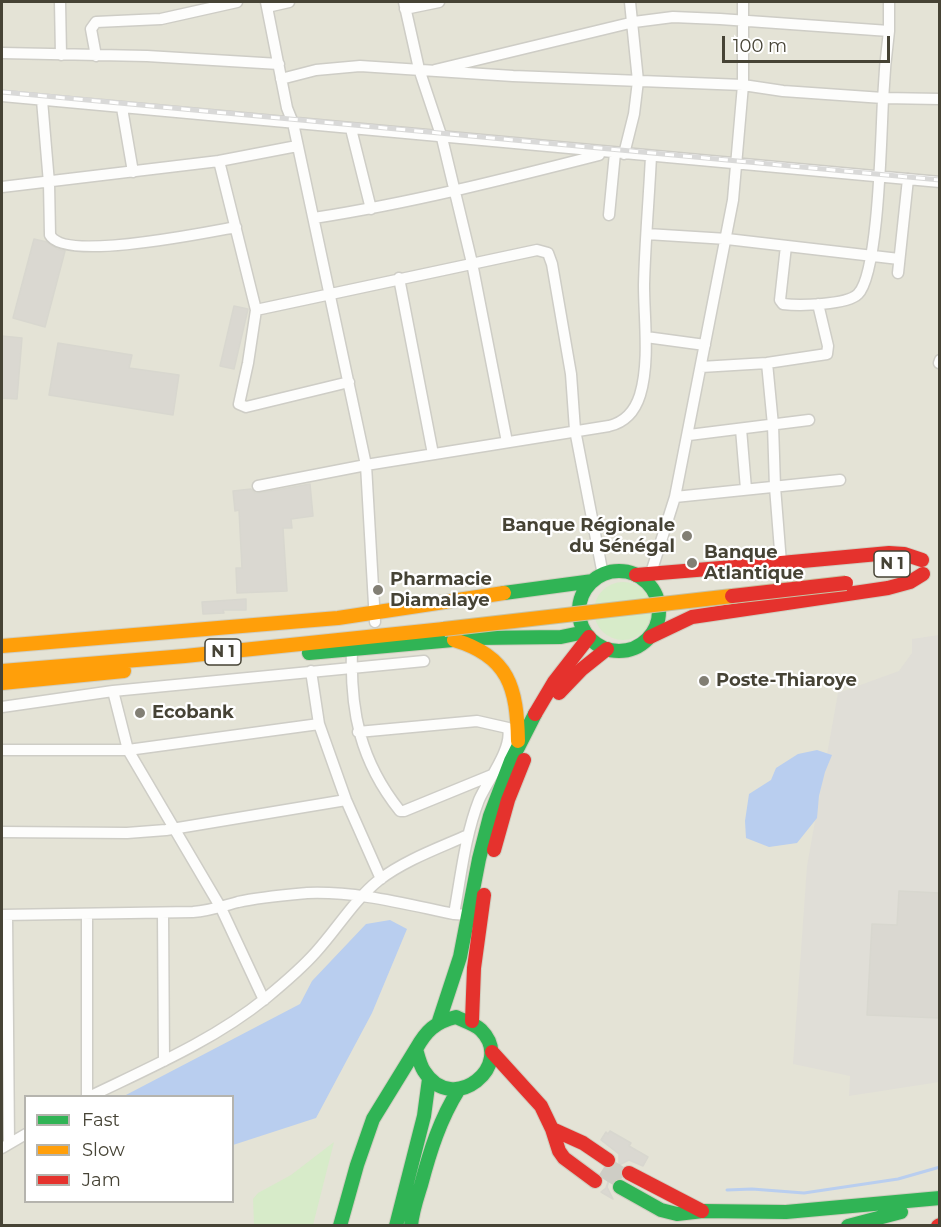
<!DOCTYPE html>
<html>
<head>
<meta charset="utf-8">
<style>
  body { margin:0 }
  #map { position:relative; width:941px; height:1227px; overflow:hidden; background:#f0efe9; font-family:Montserrat,sans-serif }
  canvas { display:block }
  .frame { position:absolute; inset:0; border:3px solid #464335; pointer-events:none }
  .legend { position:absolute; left:24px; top:1095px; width:210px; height:108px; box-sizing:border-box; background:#fff; border:2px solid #b5b4ae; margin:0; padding:8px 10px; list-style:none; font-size:18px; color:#464335 }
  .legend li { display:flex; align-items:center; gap:12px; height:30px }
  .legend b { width:30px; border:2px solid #b5b4ae }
  .scale { position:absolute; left:722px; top:36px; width:168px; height:27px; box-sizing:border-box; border:3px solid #464335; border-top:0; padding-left:8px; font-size:18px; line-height:21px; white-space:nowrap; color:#464335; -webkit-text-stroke:4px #fff; paint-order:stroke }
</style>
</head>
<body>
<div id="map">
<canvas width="941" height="1227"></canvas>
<div class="frame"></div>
<ul class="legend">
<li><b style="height:8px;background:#30b455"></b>Fast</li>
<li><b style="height:8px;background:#ff9f0a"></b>Slow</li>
<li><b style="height:8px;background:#e5322d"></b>Jam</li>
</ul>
<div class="scale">100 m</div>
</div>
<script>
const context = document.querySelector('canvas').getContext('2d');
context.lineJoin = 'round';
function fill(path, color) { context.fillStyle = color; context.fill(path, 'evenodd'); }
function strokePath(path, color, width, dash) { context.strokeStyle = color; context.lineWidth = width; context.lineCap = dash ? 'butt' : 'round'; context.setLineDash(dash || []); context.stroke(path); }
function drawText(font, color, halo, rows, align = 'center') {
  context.font = font + ' Montserrat,sans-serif'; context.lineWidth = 4.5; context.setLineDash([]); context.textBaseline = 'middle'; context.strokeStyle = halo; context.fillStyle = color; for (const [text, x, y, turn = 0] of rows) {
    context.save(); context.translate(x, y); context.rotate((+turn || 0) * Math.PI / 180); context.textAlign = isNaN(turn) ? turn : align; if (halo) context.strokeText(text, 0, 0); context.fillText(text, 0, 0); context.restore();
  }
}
fill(new Path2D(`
  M 2,2 L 939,2 L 939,1225 L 2,1226 ZM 26,1096 L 232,1096 L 232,1202 L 26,1202 Z`), '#e4e3d6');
fill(new Path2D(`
  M 939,635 L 939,1082 L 849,1096 L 850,1076 L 793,1064 L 807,866 L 838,693 L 899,671 L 912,653 L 912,639 Z`), '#e0ded7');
fill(new Path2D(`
  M594 611a29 29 0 1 1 58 0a29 29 0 1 1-58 0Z
  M 334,1142 L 313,1225 L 254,1225 L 253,1199 L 258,1193 L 291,1175 Z`), '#d7ebc9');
fill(new Path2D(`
  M 817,750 L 832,755 L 825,772 L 819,796 L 817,818 L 797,843 L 769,847 L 746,838 L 745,821 L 749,794 L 771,780 L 776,768 L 798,754 Z
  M 390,920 L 407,929 L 372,1013 L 316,1118 L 233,1145 L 232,1096 L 124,1096 L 300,1004 L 312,981 L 366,924 Z`), '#b9ceef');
strokePath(new Path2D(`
  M 727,1190 L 752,1189 L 804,1193 L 898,1179 L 940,1167`), '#b9ceef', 3);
const building = new Path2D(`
  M 34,239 L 47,242 L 57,249 L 65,251 L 45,327 L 13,318 Z
  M 234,306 L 248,309 L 234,369 L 220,366 Z
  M 2,336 L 22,338 L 17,399 L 2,398 Z
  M 58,343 L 132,355 L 129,368 L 179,375 L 173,415 L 49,395 Z
  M 310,484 L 313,516 L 291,519 L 292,528 L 283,528 L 287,591 L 237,593 L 236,568 L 242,568 L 239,510 L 235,511 L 233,491 L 251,489 L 255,493 L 259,493 Z
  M 246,599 L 246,610 L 223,610 L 224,613 L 203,614 L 202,602 Z
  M 899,891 L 939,893 L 939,1018 L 867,1015 L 872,924 L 897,925 Z
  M 610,1131 L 631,1143 L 629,1146 L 648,1157 L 643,1166 L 629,1160 L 619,1165 L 619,1154 L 601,1140 L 606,1132 L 608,1134 Z
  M 617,1168 L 617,1175 L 609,1180 L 607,1187 L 613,1199 L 601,1192 L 606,1188 L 608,1182 L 603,1171 L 613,1172 Z`);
fill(building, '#dad8d1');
strokePath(building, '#d8d7cf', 1.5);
strokePath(new Path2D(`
  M 604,1167 L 625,1180`), '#cecdc5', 21, [21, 10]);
const street = new Path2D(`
  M 60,2 L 61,55
  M 266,2 L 287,108 L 293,123 L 366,465 L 375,622
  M 404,2 L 419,69 L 442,138 L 472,263 L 507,442
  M 889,2 L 889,31
  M 267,7 L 289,2
  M 405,9 L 439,2
  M 2,53 L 147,56 L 279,64
  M 96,56 L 91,29 L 96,22 L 161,19 L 237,2
  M 435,70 L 634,22 L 673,17 L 720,19 L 889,31 C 886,54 884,77 883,100 C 881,134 879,273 858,294 C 847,305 799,306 783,304 L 780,300 L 786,246
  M 281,79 L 316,70 L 360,66 L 513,76 L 743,85 L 783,91 L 883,98 L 940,99
  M 2,96 L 940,182
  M 42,100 L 49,183 L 50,235 C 64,262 208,232 236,227
  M 122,108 L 133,172
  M 351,129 L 371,209
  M 624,154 L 634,114 L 638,81 L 630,2
  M 219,161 L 297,146
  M 2,187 L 219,161 L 256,310 L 248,363 L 239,404 L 246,407 L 349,382
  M 609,215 L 615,153
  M 314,218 C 411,203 505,179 599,155
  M 647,234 L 727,239 L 899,259
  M 898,273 L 908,179
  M 399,278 L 433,454
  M 256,310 L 537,250 L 548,253 L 552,264 L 571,374 L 575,430 L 603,575
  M 646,337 L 705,345
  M 767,363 L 773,425 L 775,487 L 781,563
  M 939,363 L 940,360
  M 701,367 L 767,363 L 827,354 L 828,346 L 818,304
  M 741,429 L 746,489
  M 689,435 L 809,420
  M 258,486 L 366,465 L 609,426 C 626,422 635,411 640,395 C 650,362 644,319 644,285 C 645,242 649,199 651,156
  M 675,497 L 840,480
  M 650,576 L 675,497 L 733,200 L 743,85 L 743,2
  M 352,649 C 350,711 360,761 400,811 L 404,811 L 492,775
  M 311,671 L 319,724 L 346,800 L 381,879
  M 113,691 L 128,750 L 221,908 L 264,1000
  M 2,707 L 113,691 L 424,661
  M 358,732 L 477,721 L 508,728 C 513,749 487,781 479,800 C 465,836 461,876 454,914
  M 2,750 L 128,750 L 319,724
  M 2,832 L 127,833 L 166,830 L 346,800
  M 87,914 L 87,1096
  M 163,914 L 164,1061
  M 2,915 L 193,912 C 209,911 223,906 238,902 C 260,897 285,895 307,893 C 357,891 405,904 454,914 L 469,915
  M 7,915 L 9,1143
  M 91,1096 C 151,1067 214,1040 266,998 C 283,984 301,969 316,952 C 337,929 354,900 379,880 C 405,860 439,848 468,835
  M 2,1148 L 26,1134`);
const fast = new Path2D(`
  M579 611a40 40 0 1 1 80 0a40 40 0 1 1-80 0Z
  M 504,593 L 593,581
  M 309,653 L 475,638 L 561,637 L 585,632
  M 456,1017 C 464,1021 475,1024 481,1030 C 516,1065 453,1117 424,1071 C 420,1065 418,1056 416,1049 C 426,1031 435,1022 456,1017 Z
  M 439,1021 L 460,957 L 479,859 L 490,816 L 511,761 L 535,714
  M 620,1187 L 661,1210 L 677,1214 L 703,1211 L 786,1212 L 940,1198
  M 340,1226 L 357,1165 L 373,1119 L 416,1049
  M 396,1226 L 424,1116 L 429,1079
  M 411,1226 C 412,1212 417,1198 421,1185 C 430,1151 440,1119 459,1089
  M 848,1226 L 901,1212`);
const slow = new Path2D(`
  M 454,640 C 509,656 517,688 518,741
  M 2,646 L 338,618 L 504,593
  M 2,671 L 185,656 L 444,629
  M 2,683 L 124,671`);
const jam = new Path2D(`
  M 781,563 L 889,553 L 904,554 L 922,560
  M 636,575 L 781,563
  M 650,637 L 692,617 L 888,588 L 910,582 L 923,574
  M 559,693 L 582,669 L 607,649
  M 535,714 L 554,682 L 589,637
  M 494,850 L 508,800 L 524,760
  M 472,1021 L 474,968 L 484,895
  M 492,1052 L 541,1106 L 552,1129 L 559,1151 L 564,1158 L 595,1181
  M 552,1129 L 583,1143 L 608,1160
  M 629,1173 L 702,1211
  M 938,1226 L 940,1225`);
strokePath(street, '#cecdc6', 13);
strokePath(fast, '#d0cec0', 16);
strokePath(slow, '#d0cec0', 16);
strokePath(jam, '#d0cec0', 16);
strokePath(street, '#fdfdfc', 10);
strokePath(fast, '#30b455', 14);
strokePath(slow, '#ff9f0a', 14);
strokePath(jam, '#e5322d', 14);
const rail = new Path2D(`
  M 2,92 L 940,180`);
strokePath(rail, '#d9d9d8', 5);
strokePath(rail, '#fff', 3, [9]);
const slowBridge = new Path2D(`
  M 444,629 L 732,596`);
const jamBridge = new Path2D(`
  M 732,596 L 846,583`);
strokePath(slowBridge, '#c8c2a4', 16, []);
strokePath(jamBridge, '#c8c2a4', 16, []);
strokePath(slowBridge, '#ff9f0a', 14);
strokePath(jamBridge, '#e5322d', 14);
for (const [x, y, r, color] of [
  [687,536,6,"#827f74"],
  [692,563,6,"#827f74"],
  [378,590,6,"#827f74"],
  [704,681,6,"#827f74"],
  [140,713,6,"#827f74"]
]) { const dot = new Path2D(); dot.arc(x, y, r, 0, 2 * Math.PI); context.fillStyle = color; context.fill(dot); strokePath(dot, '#fff', 2); }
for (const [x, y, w] of [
  [892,564,36],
  [223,652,36]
]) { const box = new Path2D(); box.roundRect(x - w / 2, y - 13, w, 26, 4.5); context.fillStyle = '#fff'; context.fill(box); strokePath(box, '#464335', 1.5); }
drawText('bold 16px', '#464335', null, [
  ["N 1",892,564],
  ["N 1",223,652]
]);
drawText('bold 18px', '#464335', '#fff', [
  ["Banque Régionale",675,526,"right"],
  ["du Sénégal",675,547,"right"],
  ["Banque",704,553],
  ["Atlantique",704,574],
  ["Pharmacie",390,580],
  ["Diamalaye",390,601],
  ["Poste-Thiaroye",716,681],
  ["Ecobank",152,713]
], 'left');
</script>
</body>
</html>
